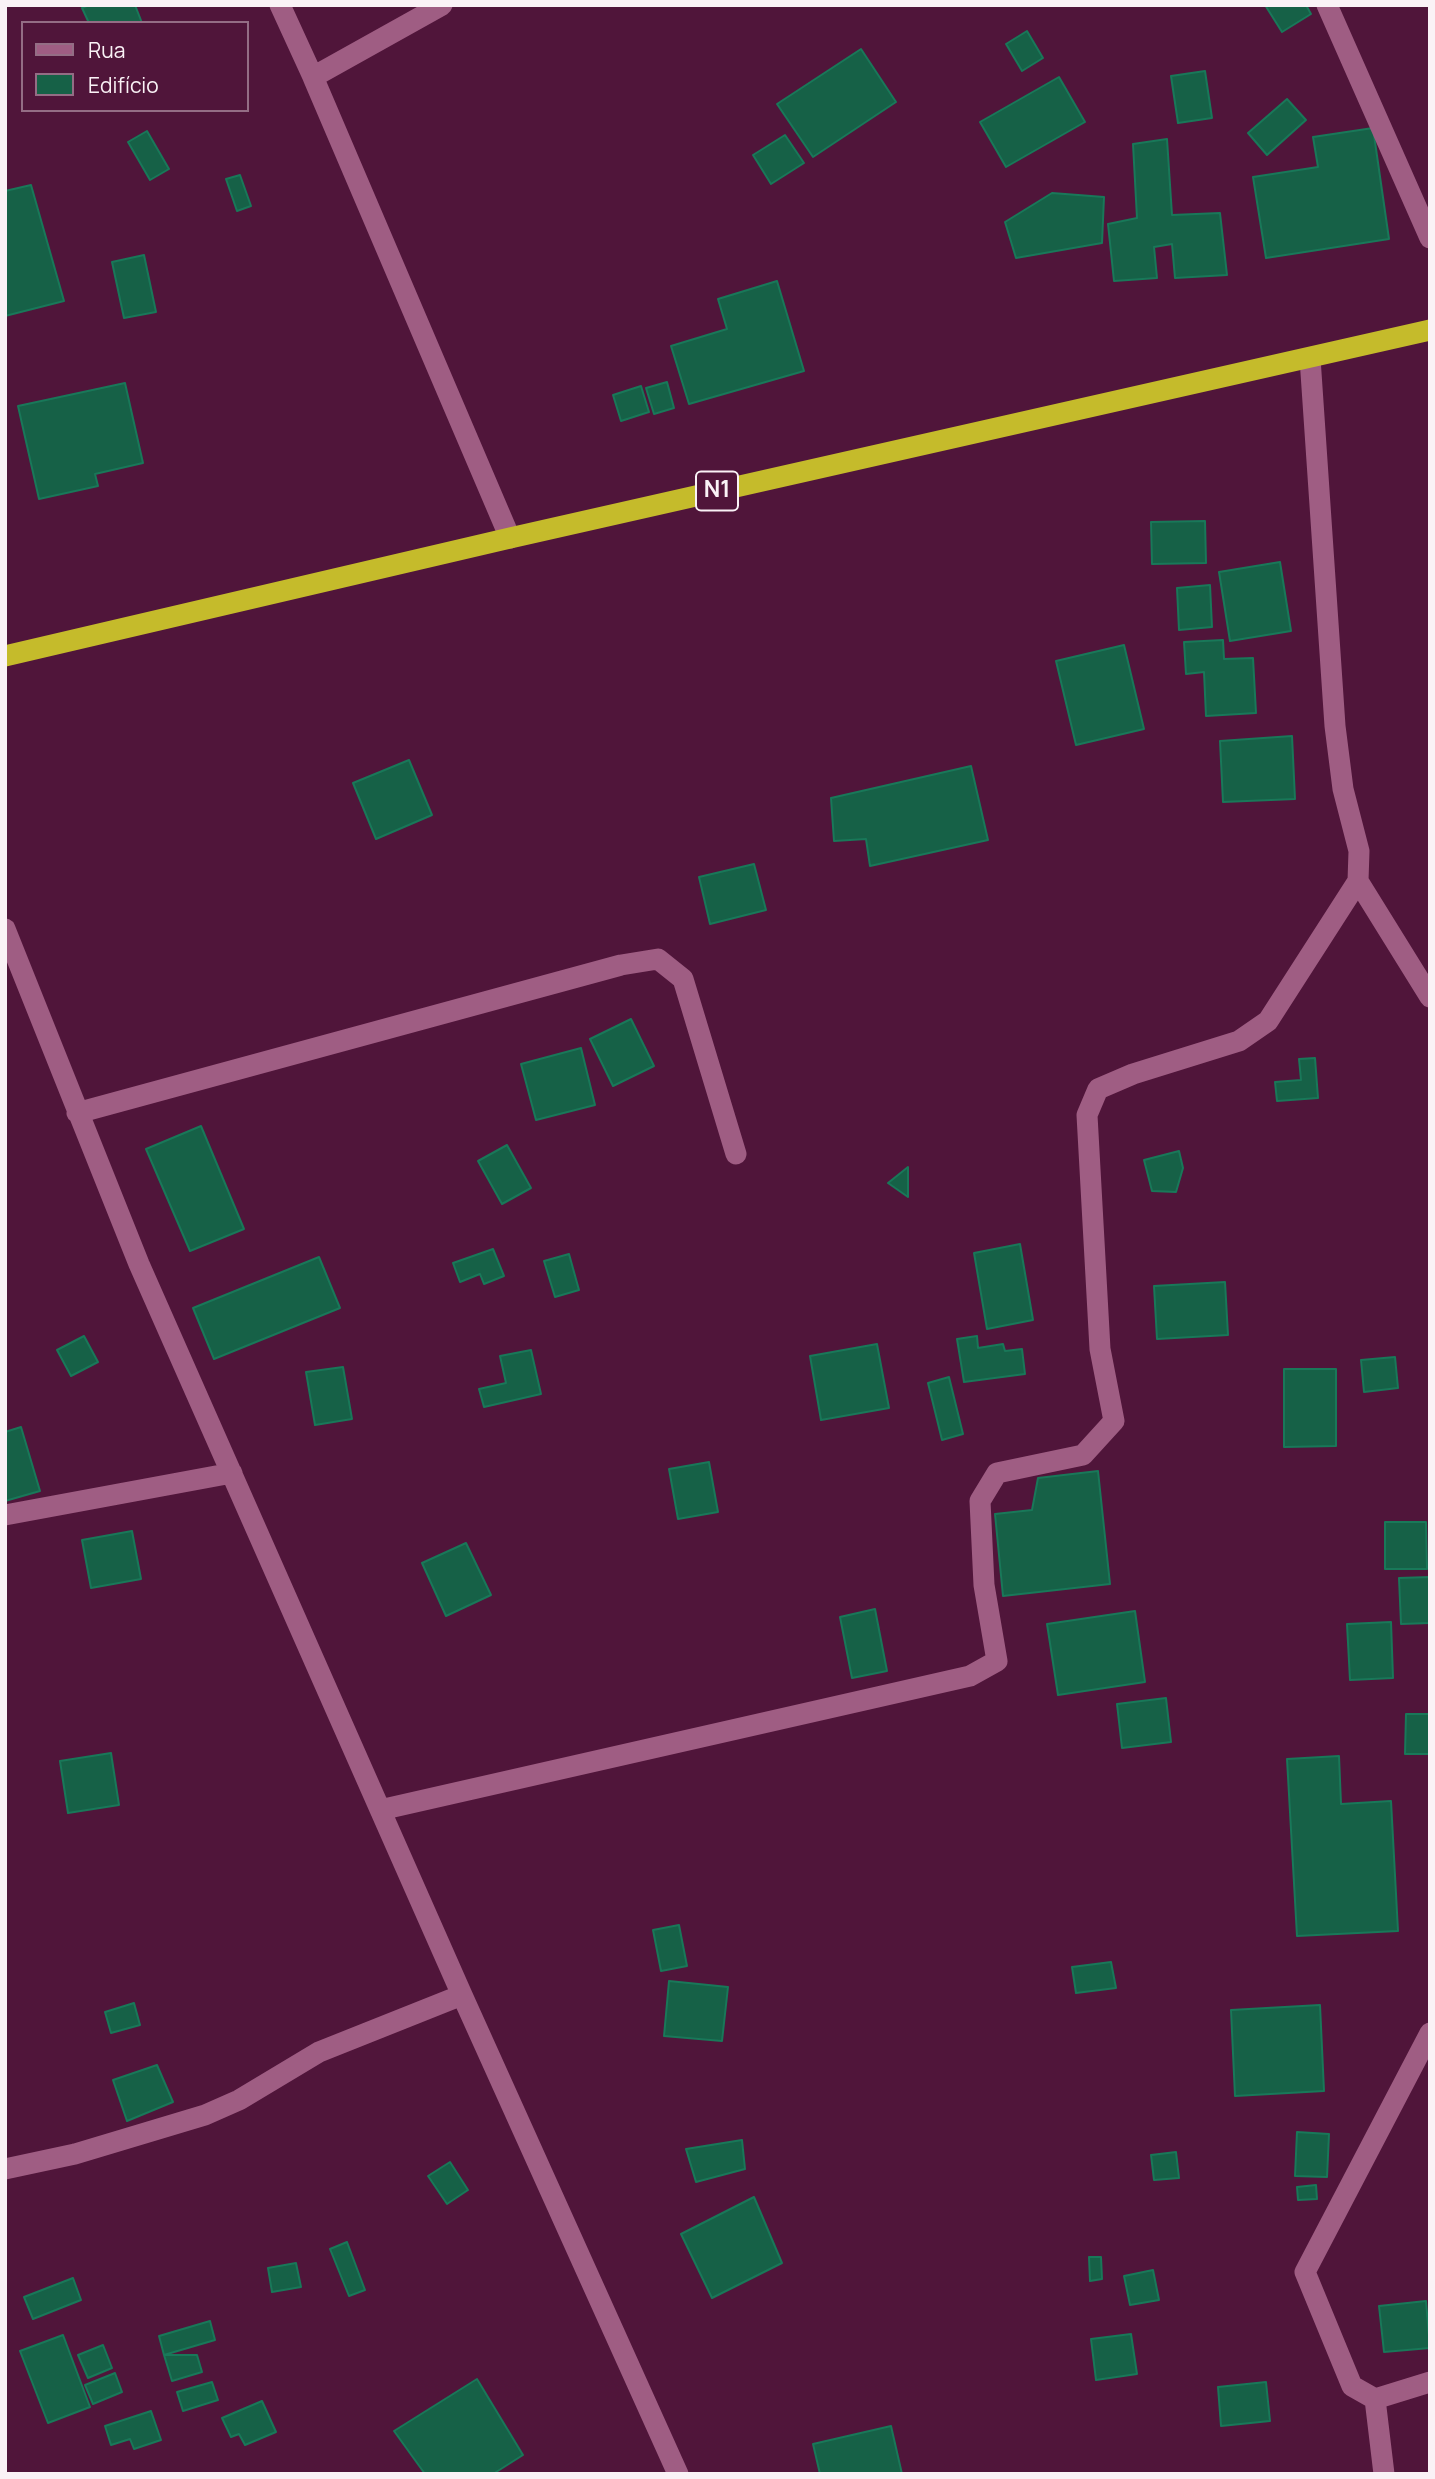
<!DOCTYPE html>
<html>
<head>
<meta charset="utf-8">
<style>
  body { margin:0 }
  #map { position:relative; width:1435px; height:2479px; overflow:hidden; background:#50153a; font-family:Manrope,sans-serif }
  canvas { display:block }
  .frame { position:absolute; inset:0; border:7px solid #faf2f6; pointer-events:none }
  .legend { position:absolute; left:21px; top:21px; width:228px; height:91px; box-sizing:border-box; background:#50153a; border:2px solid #946d85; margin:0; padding:9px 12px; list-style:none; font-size:21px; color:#faf2f6 }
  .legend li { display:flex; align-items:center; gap:14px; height:35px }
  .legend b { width:35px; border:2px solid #946d85 }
</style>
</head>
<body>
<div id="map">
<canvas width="1435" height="2479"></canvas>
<div class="frame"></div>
<ul class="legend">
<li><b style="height:9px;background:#9f5d83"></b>Rua</li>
<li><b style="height:19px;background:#166147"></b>Edifício</li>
</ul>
</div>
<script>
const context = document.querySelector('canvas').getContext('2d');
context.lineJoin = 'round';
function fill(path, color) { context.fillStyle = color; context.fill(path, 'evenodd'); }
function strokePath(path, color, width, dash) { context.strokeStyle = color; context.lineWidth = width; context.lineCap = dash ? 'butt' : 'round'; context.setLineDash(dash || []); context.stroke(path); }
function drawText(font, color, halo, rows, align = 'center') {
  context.font = font + ' Manrope,sans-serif'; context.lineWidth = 7; context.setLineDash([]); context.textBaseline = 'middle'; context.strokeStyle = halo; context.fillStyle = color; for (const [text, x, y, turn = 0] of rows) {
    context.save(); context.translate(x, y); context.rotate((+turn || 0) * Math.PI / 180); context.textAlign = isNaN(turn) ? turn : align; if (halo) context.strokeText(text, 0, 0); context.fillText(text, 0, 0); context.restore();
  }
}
const building = new Path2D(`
  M 89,5 L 135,5 L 142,23 L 89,23 L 82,8 Z
  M 1265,5 L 1306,5 L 1311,14 L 1282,32 Z
  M 1027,31 L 1043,58 L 1022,71 L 1006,44 Z
  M 861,49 L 896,102 L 813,157 L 777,104 Z
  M 1205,71 L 1212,118 L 1178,123 L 1171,76 Z
  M 1059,77 L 1085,122 L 1006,167 L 980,122 Z
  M 1287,99 L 1306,120 L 1267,155 L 1248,133 Z
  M 1373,128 L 1389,239 L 1266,258 L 1253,177 L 1318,167 L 1313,137 Z
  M 147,131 L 169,169 L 150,180 L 128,142 Z
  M 785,135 L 804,163 L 771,184 L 753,155 Z
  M 1167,139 L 1172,215 L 1220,213 L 1227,275 L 1175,278 L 1172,244 L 1154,247 L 1157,278 L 1114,281 L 1108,224 L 1137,218 L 1133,144 Z
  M 240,175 L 251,206 L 237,211 L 226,179 Z
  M 31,185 L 64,301 L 5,316 L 5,191 Z
  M 1052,193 L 1104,197 L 1102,243 L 1016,258 L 1005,222 Z
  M 144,255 L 156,312 L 124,318 L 112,262 Z
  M 777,281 L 804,371 L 689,404 L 671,346 L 727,329 L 718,299 Z
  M 667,382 L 674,408 L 654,414 L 646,388 Z
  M 125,383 L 143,463 L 95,474 L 98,486 L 39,499 L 18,406 Z
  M 641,386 L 649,412 L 621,421 L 613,395 Z
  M 1205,521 L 1206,563 L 1152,564 L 1151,522 Z
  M 1280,562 L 1291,631 L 1230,641 L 1219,572 Z
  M 1210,585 L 1212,627 L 1179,630 L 1177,588 Z
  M 1223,640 L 1224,659 L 1253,658 L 1256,713 L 1206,716 L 1204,672 L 1186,674 L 1184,642 Z
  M 1124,645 L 1144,729 L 1076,745 L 1056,661 Z
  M 1292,736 L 1295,799 L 1223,802 L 1220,741 Z
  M 409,760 L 432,815 L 376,839 L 353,783 Z
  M 971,766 L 988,840 L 870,866 L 866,839 L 834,841 L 831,798 Z
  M 754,864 L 766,910 L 710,924 L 699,877 Z
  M 631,1019 L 654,1066 L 613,1086 L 590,1039 Z
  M 581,1048 L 595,1105 L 536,1120 L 521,1064 Z
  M 1315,1058 L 1318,1098 L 1277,1101 L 1275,1082 L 1301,1080 L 1299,1059 Z
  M 201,1126 L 244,1229 L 190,1251 L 146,1149 Z
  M 507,1145 L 531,1188 L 502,1204 L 478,1161 Z
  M 1179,1151 L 1183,1168 L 1176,1192 L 1152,1191 L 1144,1160 Z
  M 908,1167 L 908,1197 L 888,1183 Z
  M 1020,1244 L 1033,1320 L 987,1329 L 974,1253 Z
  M 493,1249 L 504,1276 L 484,1284 L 480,1274 L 460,1282 L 453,1263 Z
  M 569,1254 L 579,1290 L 555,1297 L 544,1261 Z
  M 319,1257 L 340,1308 L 214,1359 L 193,1308 Z
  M 1225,1282 L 1228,1335 L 1157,1339 L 1154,1286 Z
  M 84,1336 L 98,1362 L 71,1376 L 57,1350 Z
  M 977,1336 L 978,1348 L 1003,1344 L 1005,1351 L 1022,1349 L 1025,1374 L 964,1382 L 957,1339 Z
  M 877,1344 L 889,1408 L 821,1420 L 810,1356 Z
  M 531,1350 L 541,1394 L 484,1407 L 479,1389 L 506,1383 L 500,1356 Z
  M 1395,1357 L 1398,1388 L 1364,1392 L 1361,1360 Z
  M 343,1367 L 352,1419 L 315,1425 L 306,1372 Z
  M 1284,1369 L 1336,1369 L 1336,1446 L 1284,1447 Z
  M 949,1377 L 963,1434 L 942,1440 L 928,1383 Z
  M 21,1427 L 40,1491 L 5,1501 L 5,1432 Z
  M 709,1462 L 718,1512 L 678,1519 L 669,1469 Z
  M 1098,1471 L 1110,1584 L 1003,1596 L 995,1514 L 1032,1510 L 1038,1478 Z
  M 1385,1522 L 1426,1522 L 1427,1569 L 1385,1569 Z
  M 132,1531 L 141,1579 L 91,1588 L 82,1540 Z
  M 466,1543 L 491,1595 L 446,1616 L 422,1563 Z
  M 1430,1577 L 1430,1623 L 1401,1624 L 1399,1578 Z
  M 875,1609 L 887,1671 L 852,1678 L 840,1617 Z
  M 1135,1611 L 1145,1682 L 1058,1695 L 1047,1624 Z
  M 1391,1622 L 1393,1678 L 1350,1680 L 1347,1624 Z
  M 1166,1698 L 1171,1742 L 1122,1748 L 1117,1704 Z
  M 1406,1714 L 1430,1714 L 1430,1754 L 1405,1754 Z
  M 111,1753 L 119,1805 L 68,1813 L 60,1761 Z
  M 1339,1756 L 1341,1804 L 1391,1801 L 1398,1931 L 1297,1936 L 1287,1759 Z
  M 679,1925 L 687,1966 L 661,1971 L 653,1930 Z
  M 1111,1962 L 1116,1988 L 1076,1993 L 1072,1967 Z
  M 669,1981 L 728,1987 L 722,2041 L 664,2036 Z
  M 134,2003 L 140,2025 L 111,2033 L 105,2012 Z
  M 1320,2005 L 1324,2091 L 1235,2096 L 1231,2010 Z
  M 157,2065 L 173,2102 L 127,2121 L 113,2080 Z
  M 1297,2132 L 1329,2134 L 1327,2177 L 1295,2176 Z
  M 742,2140 L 745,2169 L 696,2182 L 686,2149 Z
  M 1176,2152 L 1179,2178 L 1154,2180 L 1151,2155 Z
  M 450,2162 L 468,2190 L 447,2204 L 428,2176 Z
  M 1316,2185 L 1317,2199 L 1298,2200 L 1297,2187 Z
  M 754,2197 L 782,2263 L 712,2298 L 681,2234 Z
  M 347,2242 L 365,2290 L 349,2296 L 330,2249 Z
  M 1089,2257 L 1101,2257 L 1102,2279 L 1090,2281 Z
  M 296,2263 L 301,2287 L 272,2292 L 268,2268 Z
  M 1153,2270 L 1159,2300 L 1130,2305 L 1124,2276 Z
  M 73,2278 L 81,2300 L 33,2319 L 24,2297 Z
  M 1426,2301 L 1430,2348 L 1384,2352 L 1379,2306 Z
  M 210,2321 L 215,2340 L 164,2355 L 159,2336 Z
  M 1131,2334 L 1137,2374 L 1096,2380 L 1091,2339 Z
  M 63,2335 L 90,2407 L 48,2423 L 20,2351 Z
  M 103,2345 L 112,2368 L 88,2378 L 78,2355 Z
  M 164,2355 L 197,2355 L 202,2372 L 172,2381 Z
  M 115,2373 L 122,2392 L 93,2404 L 85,2385 Z
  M 477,2379 L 523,2455 L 493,2474 L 425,2474 L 394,2431 Z
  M 212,2382 L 218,2400 L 183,2411 L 177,2392 Z
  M 1266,2382 L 1270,2421 L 1221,2426 L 1218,2387 Z
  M 262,2401 L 276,2432 L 245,2445 L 239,2434 L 231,2437 L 222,2418 Z
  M 151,2411 L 161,2440 L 134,2449 L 130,2439 L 111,2445 L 105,2426 Z
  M 891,2426 L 902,2474 L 820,2474 L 813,2444 Z`);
fill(building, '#166147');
strokePath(building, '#197859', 2);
strokePath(new Path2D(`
  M 280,5 L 313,77 L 510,538
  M 1327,5 L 1430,238
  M 313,77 L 442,5
  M 1310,358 L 1335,726 L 1343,789 L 1359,851 L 1358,881 L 1430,997
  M 5,929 L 139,1264 L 462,1995 L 678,2474
  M 77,1113 L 621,965 L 658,959 L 683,979 L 736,1154
  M 5,1515 L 232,1473
  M 380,1810 L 970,1676 L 997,1661 L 984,1585 L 980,1501 L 997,1473 L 1083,1455 L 1114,1421 L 1100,1349 L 1087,1115 L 1098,1089 L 1133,1074 L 1239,1041 L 1268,1021 L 1358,881
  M 1430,2033 L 1305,2272 L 1352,2386 L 1375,2399 L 1430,2382
  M 5,2169 L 75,2154 L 205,2115 L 239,2100 L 319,2052 L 462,1995
  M 1375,2399 L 1384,2474`), '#9f5d83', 21);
strokePath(new Path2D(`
  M 5,656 L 510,538 L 1430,330`), '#c5bb2b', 21);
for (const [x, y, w] of [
  [717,491,42]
]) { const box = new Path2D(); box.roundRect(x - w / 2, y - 19.5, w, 39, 5); context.fillStyle = '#50153a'; context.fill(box); strokePath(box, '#faf2f6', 2); }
drawText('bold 23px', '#faf2f6', null, [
  ["N1",717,491]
]);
</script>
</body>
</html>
